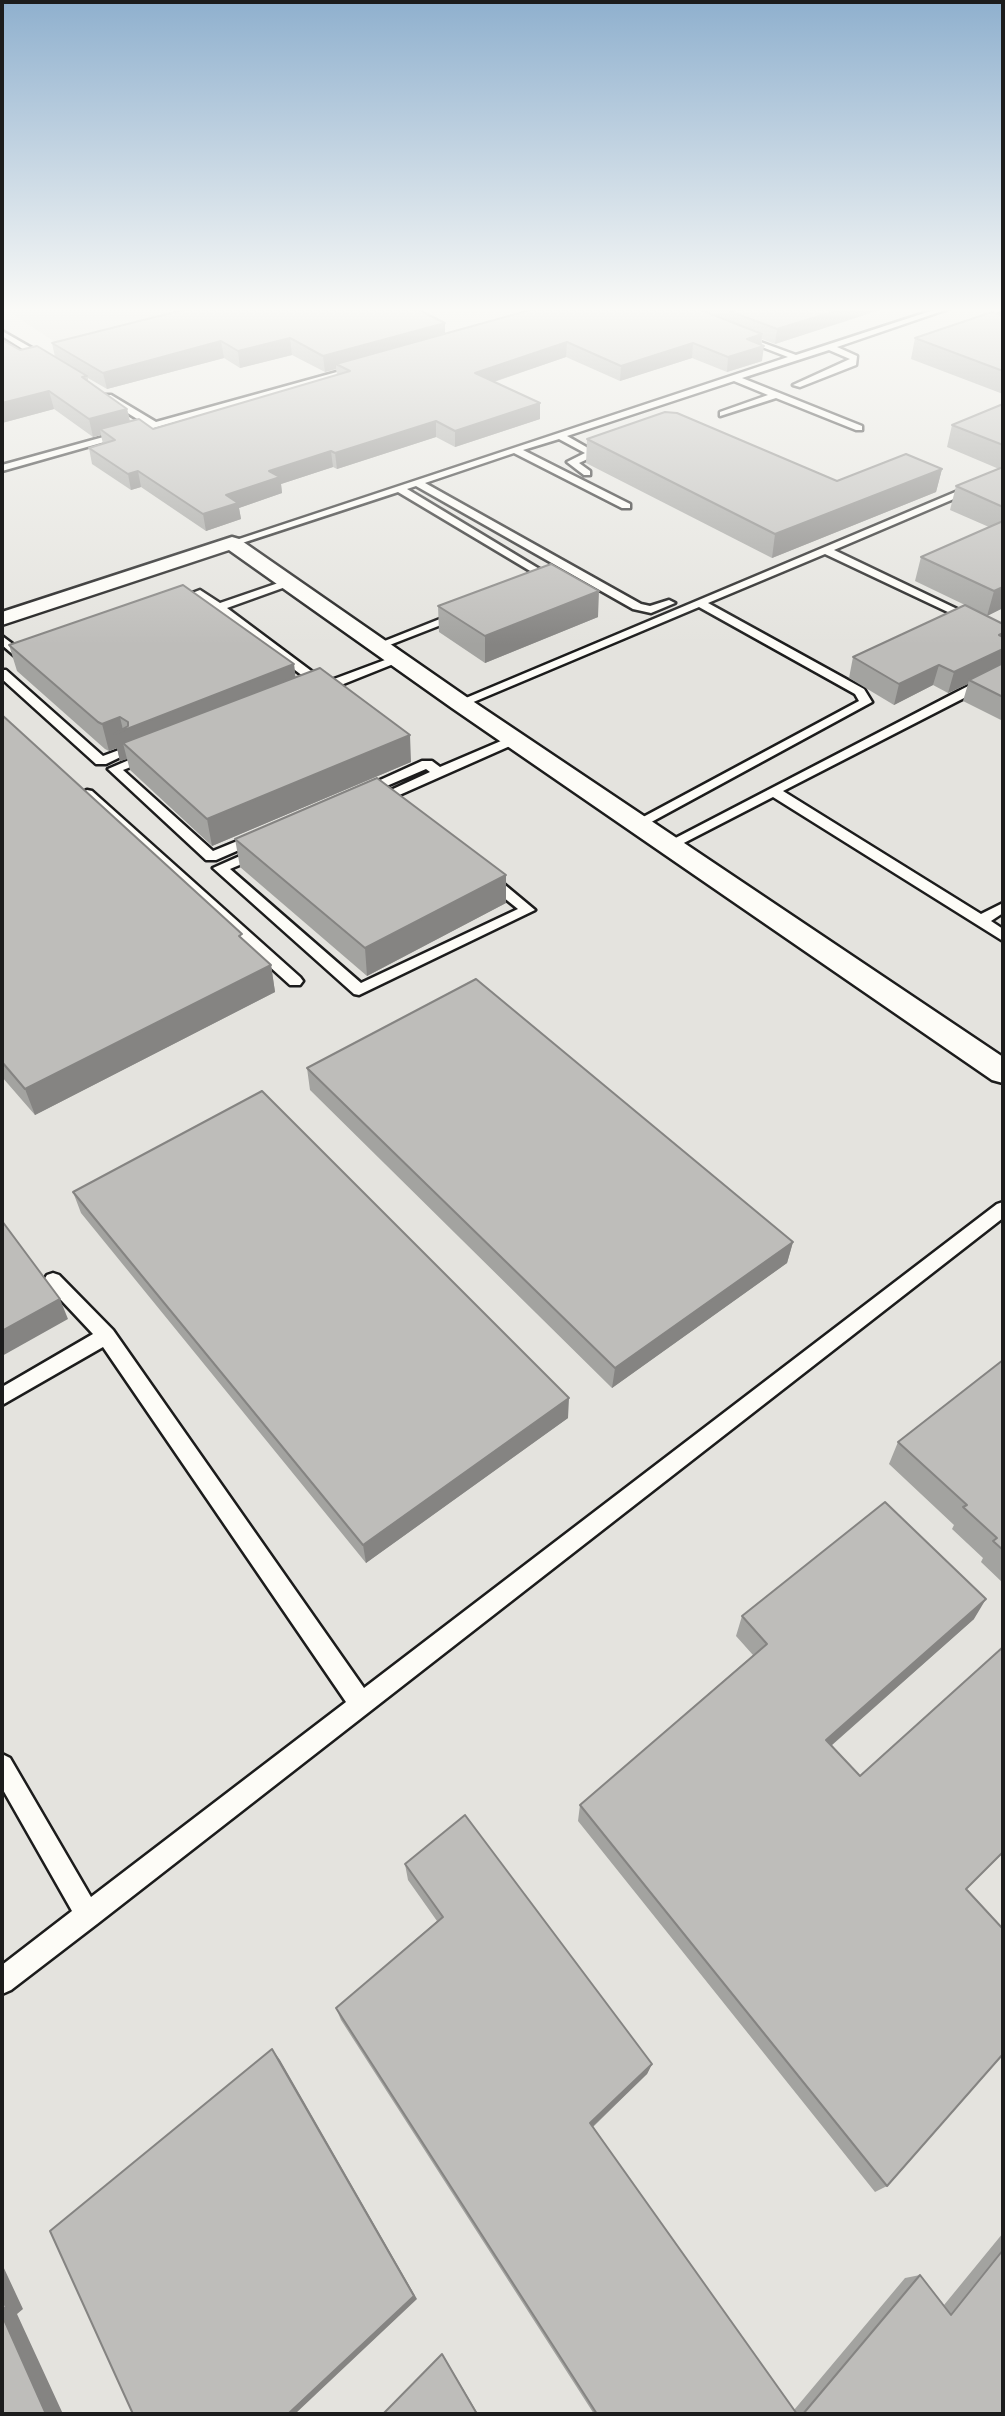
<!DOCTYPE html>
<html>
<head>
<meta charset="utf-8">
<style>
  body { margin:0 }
  #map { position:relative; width:1005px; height:2416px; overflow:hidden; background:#f4f3ee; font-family:Pangolin,sans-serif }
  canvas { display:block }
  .frame { position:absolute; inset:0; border:4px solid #1c1c1c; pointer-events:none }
</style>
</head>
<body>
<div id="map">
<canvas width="1005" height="2416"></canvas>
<div class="frame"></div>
</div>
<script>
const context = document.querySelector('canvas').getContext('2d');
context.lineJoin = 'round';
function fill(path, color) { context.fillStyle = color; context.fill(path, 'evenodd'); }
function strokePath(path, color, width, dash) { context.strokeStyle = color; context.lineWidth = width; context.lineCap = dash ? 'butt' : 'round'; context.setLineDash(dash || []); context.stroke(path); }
fill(new Path2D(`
  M 2,307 L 1003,307 L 1003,2414 L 2,2414 Z`), '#e4e3de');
fill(new Path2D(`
  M 2,307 L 206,307 L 58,344 Z`), '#d4d3cf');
const service = new Path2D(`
  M 943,307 L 954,307 L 837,347 L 857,356 L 856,365 L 800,387 L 793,385 L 850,359 L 829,350 L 742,378 L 862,426 L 862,430 L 856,430 L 776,398 L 720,416 L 720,412 L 768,395 L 734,381 L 567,436 L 595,452 L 594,456 L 579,463 L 590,471 L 590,475 L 584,475 L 567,462 L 585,453 L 559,439 L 523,450 L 630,504 L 630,508 L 622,508 L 514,453 L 425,483 L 641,604 L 650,606 L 669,600 L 675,603 L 651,613 L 633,609 L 416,486 L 407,489 L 551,576 L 542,578 L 398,492 L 236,545 L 227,543 L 788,357 L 736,337 L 736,333 L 796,355 Z
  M 1003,313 L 1003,318 L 986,324 L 1003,332 L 1003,337 L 975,324 Z
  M 2,331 L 51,359 L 52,361 L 45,363 L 2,336 Z
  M 355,367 L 362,369 L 2,471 L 2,465 L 147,425 L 105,399 L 105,395 L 111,395 L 156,422 Z
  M 1003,472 L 1003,478 L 834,550 L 1003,631 L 1003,638 L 825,554 L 708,603 L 864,689 L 872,702 L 644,826 L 639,827 L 632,823 L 859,701 L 855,694 L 699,607 L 464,706 L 454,703 Z
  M 287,580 L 292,583 L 291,585 L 227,608 L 326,682 L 393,657 L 401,657 L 401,661 L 321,693 L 313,693 L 311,690 L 316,686 L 199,597 L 175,605 L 169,602 L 200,590 L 220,603 Z
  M 460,611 L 464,612 L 464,616 L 382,648 L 372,646 Z
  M 2,636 L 22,651 L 30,649 L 36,652 L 24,657 L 16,657 L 2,645 Z
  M 2,670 L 6,670 L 103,756 L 127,747 L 133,751 L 106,764 L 96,764 L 2,679 Z
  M 999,670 L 1003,670 L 1003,678 L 783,791 L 981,914 L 1003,903 L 1003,913 L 991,921 L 1003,929 L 1003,941 L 773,797 L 676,847 L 666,847 L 664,844 Z
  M 515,735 L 521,739 L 519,742 L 379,804 L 374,805 L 367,801 L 430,772 L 426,769 L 368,794 L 363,795 L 356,791 L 422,761 L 432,761 L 440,767 Z
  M 150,751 L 154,752 L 154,758 L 123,770 L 213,851 L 257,833 L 262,834 L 262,840 L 216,860 L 206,860 L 108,769 Z
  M 87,790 L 92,791 L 300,977 L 303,981 L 300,985 L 290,985 L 82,797 L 80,794 Z
  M 258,848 L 265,852 L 263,855 L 230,869 L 361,983 L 518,909 L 483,881 L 483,875 L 493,875 L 535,910 L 359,995 L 354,994 L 213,868 Z
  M 1003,1202 L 1003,1218 L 97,1924 L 11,1990 L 2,1994 L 2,1965 L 72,1911 L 2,1788 L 2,1754 L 10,1758 L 91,1897 L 346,1702 L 103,1347 L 2,1405 L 2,1387 L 93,1334 L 47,1285 L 44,1280 L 47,1275 L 53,1273 L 59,1275 L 113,1330 L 364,1688 L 997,1204 Z`);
const minor = new Path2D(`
  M 232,537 L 239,539 L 468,698 L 1003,1057 L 1003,1083 L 992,1080 L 452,708 L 229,550 L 2,625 L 2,612 Z`);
strokePath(service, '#1c1c1c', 5);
strokePath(minor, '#1c1c1c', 5);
fill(service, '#fdfcf7');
fill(minor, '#fdfcf7');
fill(new Path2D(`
  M 525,307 L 889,307 L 775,344 L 762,339 L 762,361 L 727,372 L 692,358 L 620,381 L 566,357 L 494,382 L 540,403 L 540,419 L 455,447 L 436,437 L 337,469 L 333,467 L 281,484 L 282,493 L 239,508 L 241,519 L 206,531 L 141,487 L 131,490 L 92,464 L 89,448 L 103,444 L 101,435 L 93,437 L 54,409 L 2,423 L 2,340 L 20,350 L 55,357 L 52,343 L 349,310 L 445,323 L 445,334 L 531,310 ZM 292,355 L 325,372 L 336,369 L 337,375 L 153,429 L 130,421 L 127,409 L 88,382 L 88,378 L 107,389 L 224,358 L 240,368 Z
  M 1003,316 L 1003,394 L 911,359 L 915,338 Z
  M 1003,404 L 1003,608 L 987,616 L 1003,624 L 1003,721 L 963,701 L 968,684 L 948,693 L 933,685 L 894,705 L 849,678 L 853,657 L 965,605 L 915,581 L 921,557 L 989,527 L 950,510 L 956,486 L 999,469 L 947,447 L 952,425 Z
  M 587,439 L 837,481 L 942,469 L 936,492 L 772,558 L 586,463 Z
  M 438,606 L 598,617 L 485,663 L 439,632 Z
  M 9,645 L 294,664 L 295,677 L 411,762 L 212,846 L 130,770 L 127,759 L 120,761 L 117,748 L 109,751 L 105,749 L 17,671 Z
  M 2,715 L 271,965 L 275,992 L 35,1115 L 2,1077 Z
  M 235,839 L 506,903 L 367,976 L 240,867 Z
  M 307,1068 L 793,1242 L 787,1263 L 612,1388 L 310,1090 Z
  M 73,1192 L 568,1418 L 366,1563 L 81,1213 Z
  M 1003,1360 L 1003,1583 L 981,1562 L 983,1558 L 952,1529 L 954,1525 L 889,1464 L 898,1442 Z
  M 742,1616 L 974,1619 L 831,1746 L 860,1776 L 1003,1647 L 1003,1853 L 966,1889 L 887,2186 L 875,2192 L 578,1821 L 580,1805 L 753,1655 L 736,1636 Z
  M 405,1864 L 652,2064 L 647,2074 L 593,2127 L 794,2410 L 905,2278 L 920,2275 L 944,2305 L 1003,2233 L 1003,2414 L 594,2414 L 341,2020 L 336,2008 L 437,1921 L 408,1880 Z`), '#a3a3a0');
fill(new Path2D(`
  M 848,307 L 889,307 L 775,344 L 777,329 Z
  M 445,323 L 445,339 L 336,364 L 336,369 L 325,372 L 323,356 Z
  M 762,334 L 761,347 L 764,346 L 762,361 L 727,372 L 728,357 L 747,339 Z
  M 290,338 L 292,355 L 240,368 L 238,351 Z
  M 221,341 L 224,358 L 107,389 L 103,373 Z
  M 567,342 L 566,357 L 475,388 L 475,373 Z
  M 693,343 L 692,358 L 620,381 L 621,366 Z
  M 49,391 L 54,409 L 2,423 L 2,403 Z
  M 540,403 L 540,419 L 455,447 L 455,431 Z
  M 127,409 L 131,427 L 100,429 L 101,435 L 93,437 L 89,419 Z
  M 436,421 L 436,437 L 337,469 L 335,453 Z
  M 331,451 L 333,467 L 281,484 L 282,493 L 239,508 L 241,519 L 206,531 L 203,514 L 226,495 L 269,471 Z
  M 942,469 L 936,492 L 772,558 L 775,534 Z
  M 138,471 L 141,487 L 131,490 L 128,474 Z
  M 1003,587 L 1003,608 L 987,616 L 994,591 Z
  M 599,591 L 598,617 L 485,663 L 485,636 Z
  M 1003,633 L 1003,667 L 969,680 L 968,684 L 948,693 L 954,672 L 999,635 Z
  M 294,664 L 297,691 L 123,743 L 127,759 L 120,761 L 117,748 L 109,751 L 102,724 L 120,717 L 123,730 Z
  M 939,665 L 933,685 L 894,705 L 899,684 Z
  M 410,735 L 411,762 L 212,846 L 207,819 Z
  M 506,875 L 506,903 L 367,976 L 365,948 Z
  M 271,965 L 275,992 L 35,1115 L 25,1089 Z
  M 793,1242 L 787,1263 L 612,1388 L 615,1368 Z
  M 60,1299 L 68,1319 L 2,1356 L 2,1331 Z
  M 569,1398 L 568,1418 L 366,1563 L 363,1545 Z
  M 986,1599 L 974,1619 L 817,1758 L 826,1740 Z
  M 272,2049 L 280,2060 L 417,2299 L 295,2414 L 288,2414 Z
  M 652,2064 L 647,2074 L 587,2132 L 590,2123 Z
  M 2,2264 L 23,2309 L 17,2314 L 63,2414 L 46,2414 L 2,2315 Z
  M 442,2354 L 443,2355 L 478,2414 L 477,2414 Z`), '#858482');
const building = new Path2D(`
  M 195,307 L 342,307 L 349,310 L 364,307 L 413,307 L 445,323 L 323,356 L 290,338 L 238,351 L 221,341 L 103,373 L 52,343 Z
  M 541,307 L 693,307 L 762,334 L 747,339 L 764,346 L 728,357 L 693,343 L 621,366 L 567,342 L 475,373 L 540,403 L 455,431 L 436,421 L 335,453 L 331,451 L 269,471 L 280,477 L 226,495 L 238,503 L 203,514 L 138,471 L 128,474 L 89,448 L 115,440 L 100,429 L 139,419 L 153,429 L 350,371 L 336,364 Z
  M 719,307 L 848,307 L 777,329 Z
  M 992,312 L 1003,316 L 1003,371 L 915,338 Z
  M 2,340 L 20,350 L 37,346 L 87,376 L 82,377 L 127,409 L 89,419 L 49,391 L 2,403 Z
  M 1003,404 L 1003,445 L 952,425 Z
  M 665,412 L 677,413 L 837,481 L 906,454 L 942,469 L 775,534 L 587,439 Z
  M 1003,467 L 1003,507 L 956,486 Z
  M 1003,521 L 1003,587 L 994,591 L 921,557 Z
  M 551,564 L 599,591 L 485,636 L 438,606 Z
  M 183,585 L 294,664 L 114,734 L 128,726 L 128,722 L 120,717 L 102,724 L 98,722 L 9,645 Z
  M 965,605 L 1003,624 L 1003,633 L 999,635 L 1003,637 L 1003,649 L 954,672 L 939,665 L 899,684 L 853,657 Z
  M 1003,663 L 1003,697 L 969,680 Z
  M 320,668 L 410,735 L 207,819 L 123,743 Z
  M 2,715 L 242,934 L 239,936 L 271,965 L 25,1089 L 2,1062 Z
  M 377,778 L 506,875 L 365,948 L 235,839 Z
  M 476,979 L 793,1242 L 615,1368 L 307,1068 Z
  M 262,1091 L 569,1398 L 363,1545 L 73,1192 Z
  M 2,1221 L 60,1299 L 2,1331 Z
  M 1003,1360 L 1003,1550 L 993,1541 L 997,1538 L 963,1507 L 967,1505 L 898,1442 Z
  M 885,1502 L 986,1599 L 826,1740 L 860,1776 L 1003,1647 L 1003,1852 L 966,1889 L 1003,1929 L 1003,2054 L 887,2186 L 580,1805 L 767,1644 L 742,1616 Z
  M 465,1815 L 652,2064 L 590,2123 L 797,2414 L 597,2414 L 336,2008 L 443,1917 L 405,1864 Z
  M 272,2049 L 414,2296 L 288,2414 L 133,2414 L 50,2231 Z
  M 1003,2250 L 1003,2414 L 803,2414 L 920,2275 L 951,2315 Z
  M 2,2298 L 6,2307 L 2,2310 Z
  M 2,2315 L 46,2414 L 2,2414 Z
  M 442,2354 L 477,2414 L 383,2414 Z`);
fill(building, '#bebdba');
strokePath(building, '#858482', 2);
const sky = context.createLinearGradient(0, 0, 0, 645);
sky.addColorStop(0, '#8fb0ce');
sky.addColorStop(0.48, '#fafaf7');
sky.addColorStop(1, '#fafaf700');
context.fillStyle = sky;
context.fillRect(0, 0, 1005, 645);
</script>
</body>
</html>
